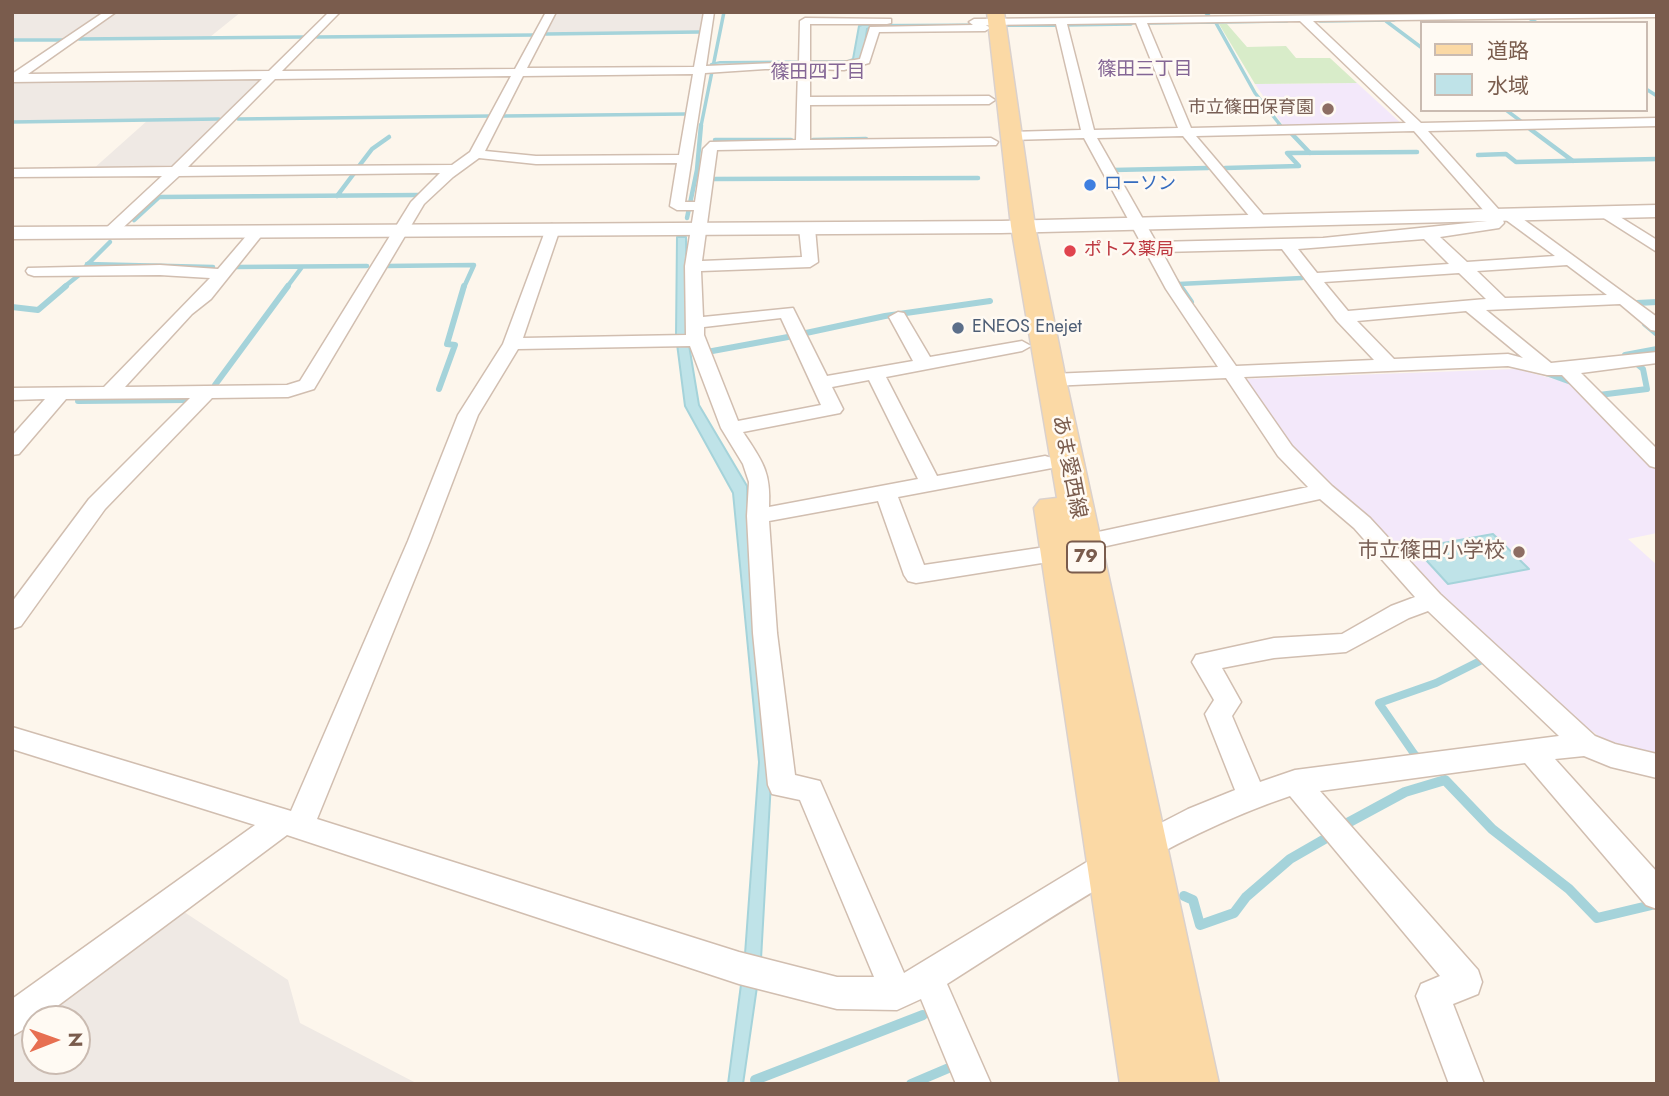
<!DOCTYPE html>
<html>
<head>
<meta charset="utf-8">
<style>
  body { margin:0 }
  #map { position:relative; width:1669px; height:1096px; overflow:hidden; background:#fdf6ec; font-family:Jost,"Noto Sans JP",sans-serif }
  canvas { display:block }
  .frame { position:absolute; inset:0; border:14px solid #7a5c4d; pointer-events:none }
  .legend { position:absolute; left:1420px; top:21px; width:228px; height:91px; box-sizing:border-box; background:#fffaf3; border:2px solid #cabbb1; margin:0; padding:9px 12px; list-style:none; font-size:21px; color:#7a5c4d }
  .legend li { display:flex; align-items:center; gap:14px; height:35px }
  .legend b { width:35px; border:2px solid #cabbb1 }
  .north { position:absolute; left:21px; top:1005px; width:70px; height:70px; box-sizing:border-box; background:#fffaf3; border:2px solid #cabbb1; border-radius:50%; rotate:89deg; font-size:19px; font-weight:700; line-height:28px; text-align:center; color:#7a5c4d }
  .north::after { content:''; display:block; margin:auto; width:24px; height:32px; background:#e76f51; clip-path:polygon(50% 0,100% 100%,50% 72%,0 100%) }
</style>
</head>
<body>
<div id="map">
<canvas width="1669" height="1096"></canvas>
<div class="frame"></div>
<ul class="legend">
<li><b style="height:9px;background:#fbd9a5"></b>道路</li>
<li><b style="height:19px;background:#bfe3e8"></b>水域</li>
</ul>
<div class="north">N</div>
</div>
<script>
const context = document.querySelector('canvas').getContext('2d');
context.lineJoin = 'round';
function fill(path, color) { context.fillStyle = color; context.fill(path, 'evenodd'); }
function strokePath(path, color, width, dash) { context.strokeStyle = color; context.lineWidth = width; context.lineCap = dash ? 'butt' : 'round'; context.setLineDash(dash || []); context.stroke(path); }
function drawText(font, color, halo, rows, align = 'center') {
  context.font = font + ' Jost,"Noto Sans JP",sans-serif'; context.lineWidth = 5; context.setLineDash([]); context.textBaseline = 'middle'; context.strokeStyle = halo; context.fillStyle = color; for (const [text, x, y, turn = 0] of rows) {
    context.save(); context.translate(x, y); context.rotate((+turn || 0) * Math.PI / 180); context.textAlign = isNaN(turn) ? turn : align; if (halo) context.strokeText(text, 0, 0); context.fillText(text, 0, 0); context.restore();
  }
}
fill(new Path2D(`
  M 12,12 L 106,12 L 67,39 L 12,40 Z
  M 117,12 L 241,12 L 210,37 L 78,39 Z
  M 555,12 L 704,12 L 701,31 L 544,34 Z
  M 263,78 L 223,118 L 12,121 L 12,83 L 15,81 Z
  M 148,120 L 221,120 L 175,167 L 92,170 Z
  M 181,910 L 288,980 L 300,1023 L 418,1084 L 12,1084 L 12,1032 ZM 35,1019 L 77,1019 L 77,1061 L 35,1061 Z`), '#efe9e4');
fill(new Path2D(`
  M 1357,83 L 1403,125 L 1285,128 L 1255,84 Z
  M 1516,369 L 1573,384 L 1657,469 L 1657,533 L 1628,539 L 1657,565 L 1657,760 L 1605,747 L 1595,733 L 1564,716 L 1291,449 L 1243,379 Z`), '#f3e8fa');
fill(new Path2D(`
  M 1219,24 L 1227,24 L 1247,47 L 1286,46 L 1296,58 L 1330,58 L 1357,83 L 1255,84 Z`), '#d8ecc9');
const water = new Path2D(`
  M 1057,24 L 1058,26 L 874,26 L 867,29 L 863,58 L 854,63 L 722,65 L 709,69 L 711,64 L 720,62 L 848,61 L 853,59 L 859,26 L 862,25 Z
  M 677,237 L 686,237 L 687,333 L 699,405 L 747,486 L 749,548 L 772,764 L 761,959 L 743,1084 L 728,1084 L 745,954 L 759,762 L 733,493 L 685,406 L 676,336 Z
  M 1493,534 L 1529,569 L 1448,584 L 1415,548 Z`);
fill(water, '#bfe3e8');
strokePath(water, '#a5d3da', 2);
strokePath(new Path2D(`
  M 1205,12 L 1209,16
  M 1375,12 L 1378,15
  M 1529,18 L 1537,23
  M 1320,21 L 1394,20
  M 1386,21 L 1422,48
  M 1149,23 L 1287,21
  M 1216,23 L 1255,93 L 1281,126
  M 1065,25 L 1131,24
  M 546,34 L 699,32
  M 317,37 L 534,35
  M 79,39 L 305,37
  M 12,40 L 64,40
  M 1646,89 L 1657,96
  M 1506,110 L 1522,122
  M 504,116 L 685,114
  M 238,119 L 491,116
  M 12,122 L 219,119
  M 701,126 L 724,12`), '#a5d3da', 3.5);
strokePath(new Path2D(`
  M 1279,125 L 1281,127
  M 1530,129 L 1573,161
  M 1291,133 L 1310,153
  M 715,140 L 791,140
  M 813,140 L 866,139
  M 1478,155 L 1506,154 L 1516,162 L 1657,159
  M 359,166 L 372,149 L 389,137
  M 1225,168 L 1299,166 L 1287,153 L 1417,152
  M 1113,170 L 1208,168
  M 714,179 L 978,178
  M 337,196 L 355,172
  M 687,218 L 697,170 L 701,125
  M 134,220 L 159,197 L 419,195
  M 87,264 L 213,267
  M 86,266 L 110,242
  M 386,266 L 474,265 L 464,287
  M 235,267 L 367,266
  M 1176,280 L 1181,287
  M 1179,284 L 1302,278
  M 64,287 L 79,275
  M 287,287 L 302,267`), '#a5d3da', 4.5);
strokePath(new Path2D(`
  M 1180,286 L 1191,302
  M 1637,303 L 1657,302
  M 12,307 L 38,310 L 66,286
  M 1645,324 L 1657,334
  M 806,333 L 885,316 L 990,301
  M 707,352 L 788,337
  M 1625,355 L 1657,349
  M 1546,373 L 1574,383
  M 215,385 L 288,286
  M 439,389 L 455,345 L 447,344 L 464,286
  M 1599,395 L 1647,389 L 1643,369 L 1637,364
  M 78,401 L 188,400`), '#a5d3da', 6);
strokePath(new Path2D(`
  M 1417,758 L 1379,703 L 1436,683 L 1486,658`), '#a5d3da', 8);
strokePath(new Path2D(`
  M 1415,756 L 1418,760
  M 1342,826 L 1405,792 L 1445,780 L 1492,829 L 1569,889 L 1597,918 L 1656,904
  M 1184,896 L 1193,900 L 1200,925 L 1234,913 L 1246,897 L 1290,859 L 1330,836
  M 755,1080 L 923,1015
  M 911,1084 L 951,1067`), '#a5d3da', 10);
const minor = new Path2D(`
  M 104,12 L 116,12 L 28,74 L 269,71 L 329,12 L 340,12 L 282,71 L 515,69 L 546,12 L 556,12 L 527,68 L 694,67 L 704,12 L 714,12 L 706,66 L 799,62 L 800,21 L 805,18 L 891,19 L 891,23 L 887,24 L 810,24 L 810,62 L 844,62 L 860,59 L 870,27 L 973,25 L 969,22 L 974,19 L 1657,12 L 1657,17 L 1313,21 L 1421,123 L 1657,118 L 1657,126 L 1428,131 L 1501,212 L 1512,211 L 1657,317 L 1657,331 L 1651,330 L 1620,304 L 1486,310 L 1551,363 L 1657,352 L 1657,363 L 1581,373 L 1657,449 L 1657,468 L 1650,466 L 1562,375 L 1547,375 L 1508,366 L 1244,377 L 1292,446 L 1332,486 L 1370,518 L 1440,594 L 1595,736 L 1615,744 L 1657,754 L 1657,778 L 1611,767 L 1584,756 L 1555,759 L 1657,872 L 1657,909 L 1646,905 L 1525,763 L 1320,791 L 1478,970 L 1482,982 L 1478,994 L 1453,1004 L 1484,1084 L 1449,1084 L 1416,996 L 1421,984 L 1440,976 L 1290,796 C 1165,838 1058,914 947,984 L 991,1084 L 956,1084 L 921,999 L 897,1010 L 837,1009 L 739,984 L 287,835 L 40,1019 L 35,1019 L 35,1023 L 12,1036 L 12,999 L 255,825 L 12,749 L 12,727 L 291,811 L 408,541 L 458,415 L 503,344 L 547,226 L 552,224 L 560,229 L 523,338 L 686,335 L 685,266 L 694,210 L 677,210 L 670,206 L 677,163 L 536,164 L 479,158 L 453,177 L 424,204 L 314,389 L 288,397 L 212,398 L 105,509 L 21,626 L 12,629 L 12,602 L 89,499 L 190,398 L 66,399 L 19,454 L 12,455 L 12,436 L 45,399 L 12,400 L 12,388 L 104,387 L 210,278 L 160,275 L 34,276 L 28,274 L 26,271 L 28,268 L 160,265 L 218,269 L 253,228 L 263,228 L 266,231 L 263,234 L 211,299 L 192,314 L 125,387 L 287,385 L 300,381 L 411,202 L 440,173 L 179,176 L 115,235 L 105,235 L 102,232 L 105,229 L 162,176 L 12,177 L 12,169 L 172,167 L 262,79 L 12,82 L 12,74 ZM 1300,21 L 1406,123 L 1191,128 L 1147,23 ZM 1136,23 L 1178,128 L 1094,130 L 1067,24 ZM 1056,24 L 1081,130 L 1010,132 L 1003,136 L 1010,140 L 1084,138 L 1166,289 L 1218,367 L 1051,374 L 1042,380 L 1051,386 L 1226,378 L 1278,456 L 1308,487 L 1084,535 L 1076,537 L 1073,543 L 1076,549 L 1084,551 L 1320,499 L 1354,528 L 1415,597 L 1391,606 L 1342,634 L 1274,638 L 1196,655 L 1192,662 L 1214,700 L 1205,714 L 1235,790 L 1188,809 L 1095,857 L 904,973 L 820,781 L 795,775 L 777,633 L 769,521 L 878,501 L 904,575 L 908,581 L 916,583 L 1067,559 L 1070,553 L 1067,547 L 1059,545 L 924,565 L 898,497 L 1052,468 L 1055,463 L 1052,458 L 1045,456 L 937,476 L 886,377 L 1022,351 L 1031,346 L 1022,341 L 930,357 L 904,313 L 898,312 L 889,317 L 913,361 L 827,376 L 793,308 L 703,317 L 701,271 L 810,267 L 818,262 L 815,228 L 807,223 L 799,228 L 802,257 L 702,261 L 717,150 L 996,145 L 998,142 L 991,138 L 810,140 L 810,105 L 989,104 L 995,100 L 989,96 L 810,97 L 810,69 L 844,70 L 869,63 L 879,32 L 985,31 L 990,28 L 986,25 ZM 765,69 L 798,69 L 796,140 L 710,142 L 703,149 L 695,202 L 685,202 L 705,73 ZM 693,74 L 679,155 L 536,156 L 485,151 L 523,76 ZM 511,76 L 470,152 L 452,165 L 188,167 L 275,79 ZM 1414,131 L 1485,212 L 1482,215 L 1487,221 L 1323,238 L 1156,242 L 1097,138 L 1183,136 L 1255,223 L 1260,225 L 1268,220 L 1265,217 L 1196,136 ZM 1502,217 L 1555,256 L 1467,262 L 1440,237 L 1499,228 L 1504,223 ZM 1424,239 L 1449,264 L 1317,273 L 1298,249 ZM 1282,249 L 1337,321 L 1374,360 L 1236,366 L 1182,289 L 1162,252 ZM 1567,265 L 1607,295 L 1505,298 L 1477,271 ZM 1459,273 L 1486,299 L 1348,311 L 1324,282 ZM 1466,311 L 1523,358 L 1508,354 L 1394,359 L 1357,321 ZM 781,318 L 821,405 L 738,421 L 704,335 L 704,327 ZM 690,346 L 721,428 L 743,464 L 749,482 L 747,516 L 753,633 L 768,785 L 772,794 L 800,800 L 874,977 L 837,977 L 739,952 L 317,819 L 430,541 L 478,415 L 518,349 ZM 869,380 L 918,479 L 769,507 C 771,471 762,461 743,432 L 840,413 L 843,409 L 832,387 ZM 1428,611 L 1559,736 L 1295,770 L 1260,782 L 1232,716 L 1241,702 L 1222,668 L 1274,658 L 1346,652 L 1409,618 Z
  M 1604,207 L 1657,240 L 1657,252 L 1599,215 L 1596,212 Z`);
const tertiary = new Path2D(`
  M 1657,205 L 1657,217 L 1001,233 L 12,239 L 12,227 L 1001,221 Z`);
const primary = new Path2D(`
  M 987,12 L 1004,12 L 1035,226 L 1066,380 L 1219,1084 L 1120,1084 L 1034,508 L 1040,500 L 1057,498 L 1011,226 Z`);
strokePath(minor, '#d1beb0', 3);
strokePath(tertiary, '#d1beb0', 3);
strokePath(primary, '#dad1cd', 3);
fill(minor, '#fff');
fill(tertiary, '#fff');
fill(primary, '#fbd9a5');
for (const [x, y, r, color] of [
  [1328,109,7,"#8d6e63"],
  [1090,185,7,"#3f7fe0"],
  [1070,251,7,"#e0444e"],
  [958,328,7,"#5c6f8a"],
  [1519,552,7,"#8d6e63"]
]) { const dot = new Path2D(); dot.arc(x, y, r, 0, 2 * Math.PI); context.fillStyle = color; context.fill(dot); strokePath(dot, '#fffaf3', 2.5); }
drawText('18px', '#785e54', '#fffaf3', [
  ["市立篠田保育園",1314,109]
], 'right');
drawText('18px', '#366cbe', '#fffaf3', [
  ["ローソン",1104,185]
], 'left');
drawText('18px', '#be3a42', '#fffaf3', [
  ["ポトス薬局",1084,251]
], 'left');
drawText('18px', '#4e5e75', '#fffaf3', [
  ["ENEOS Enejet",972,328]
], 'left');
drawText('19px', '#846695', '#fffaf3', [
  ["篠田三丁目",1145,70],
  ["篠田四丁目",818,73]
]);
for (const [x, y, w] of [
  [1086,557,38]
]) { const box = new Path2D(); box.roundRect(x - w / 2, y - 15.5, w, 31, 5); context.fillStyle = '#fffaf3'; context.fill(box); strokePath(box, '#7a5c4d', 2); }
drawText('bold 19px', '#7a5c4d', null, [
  ["79",1086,557]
]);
drawText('21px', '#7a5c4d', '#fffaf3', [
  ["あま愛西線",1068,467,79]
]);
drawText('21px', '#785e54', '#fffaf3', [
  ["市立篠田小学校",1505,552]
], 'right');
</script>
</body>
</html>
